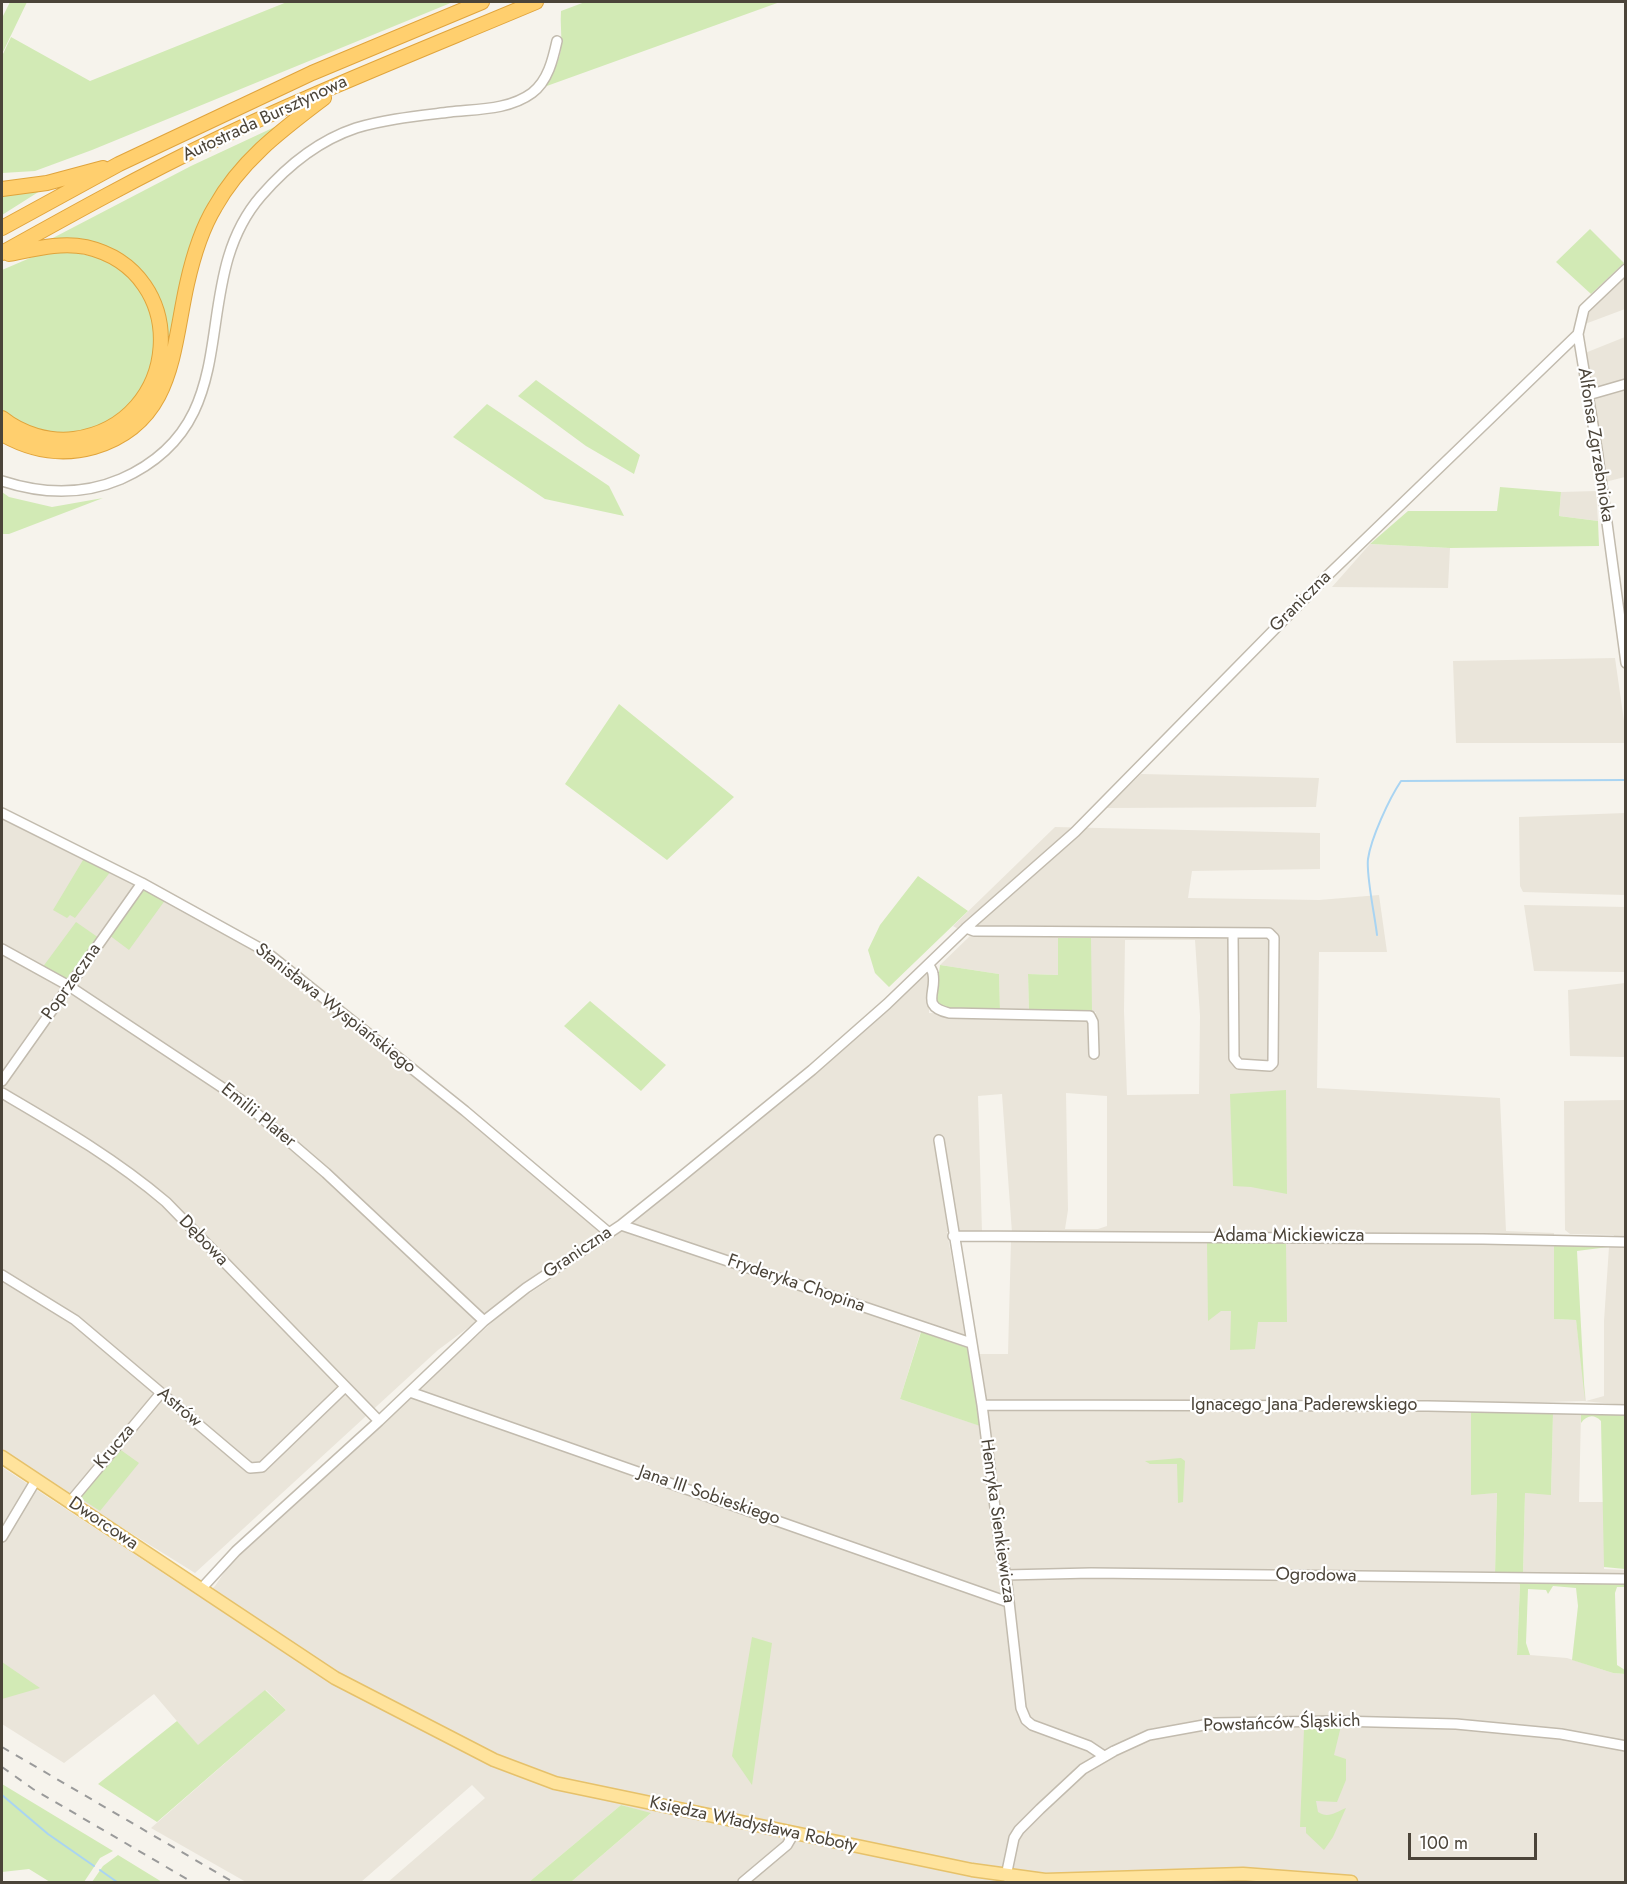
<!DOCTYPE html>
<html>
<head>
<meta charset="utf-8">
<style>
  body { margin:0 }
  #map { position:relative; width:1627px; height:1884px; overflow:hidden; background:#f6f3ec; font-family:Jost,sans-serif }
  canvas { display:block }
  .frame { position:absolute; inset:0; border:3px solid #4b4439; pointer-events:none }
  .scale { position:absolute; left:1408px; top:1833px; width:129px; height:27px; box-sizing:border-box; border:3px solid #4b4439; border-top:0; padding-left:8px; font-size:18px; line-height:21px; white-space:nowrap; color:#4b4439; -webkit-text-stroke:4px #fff; paint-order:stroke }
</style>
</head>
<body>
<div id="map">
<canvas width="1627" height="1884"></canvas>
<div class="frame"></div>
<div class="scale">100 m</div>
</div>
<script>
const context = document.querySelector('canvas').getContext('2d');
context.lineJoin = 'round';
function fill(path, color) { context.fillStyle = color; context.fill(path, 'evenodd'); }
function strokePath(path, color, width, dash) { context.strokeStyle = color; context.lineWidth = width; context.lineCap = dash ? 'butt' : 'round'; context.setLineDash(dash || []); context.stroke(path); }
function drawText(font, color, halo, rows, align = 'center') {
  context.font = font + ' Jost,sans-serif'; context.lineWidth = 4.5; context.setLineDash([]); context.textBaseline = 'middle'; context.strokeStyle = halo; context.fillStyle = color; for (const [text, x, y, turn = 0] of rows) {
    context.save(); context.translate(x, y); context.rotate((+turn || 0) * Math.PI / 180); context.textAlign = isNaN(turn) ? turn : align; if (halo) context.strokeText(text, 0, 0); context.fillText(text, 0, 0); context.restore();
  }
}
fill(new Path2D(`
  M 1625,276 L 1625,309 L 1585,324 L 1590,311 Z
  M 1625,337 L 1625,380 L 1591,390 L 1585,353 Z
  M 1625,389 L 1625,477 L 1605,482 L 1592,399 Z
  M 1596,491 L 1598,521 L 1559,516 L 1561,492 Z
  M 1370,544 L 1450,548 L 1448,588 L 1332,587 Z
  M 1615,658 L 1625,728 L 1625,743 L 1456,743 L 1453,661 Z
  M 1141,774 L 1319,778 L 1316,807 L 1106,808 Z
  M 2,810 L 267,949 L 608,1229 L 577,1247 L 438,1350 L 195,1573 L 2,1453 Z
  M 1625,813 L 1625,895 L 1523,892 L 1520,886 L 1519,817 Z
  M 1055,827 L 1320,833 L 1320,869 L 1192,871 L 1188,898 L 1319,900 L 1379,895 L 1387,952 L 1319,952 L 1317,1088 L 1500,1098 L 1506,1231 L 1554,1233 L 1554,1319 L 1576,1320 L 1586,1401 L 1604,1396 L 1604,1321 L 1609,1247 L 1614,1235 L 1570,1234 L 1565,1230 L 1564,1101 L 1625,1100 L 1625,1405 L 1583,1401 L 1471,1404 L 1471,1494 L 1497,1493 L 1495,1573 L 1518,1582 L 1520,1585 L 1517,1654 L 1567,1658 L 1613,1673 L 1625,1674 L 1625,1882 L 571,1882 L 650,1814 L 621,1805 L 529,1882 L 388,1882 L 485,1798 L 472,1785 L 361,1882 L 246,1882 L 151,1828 L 286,1710 L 266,1690 L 198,1746 L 154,1694 L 64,1763 L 2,1724 L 2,1467 L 201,1598 L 215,1586 L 236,1555 L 509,1307 L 587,1255 L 638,1217 L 932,960 L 930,974 L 929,1013 L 1088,1018 L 1091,1059 L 1098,1060 L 1096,1012 L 1092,1012 L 1058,975 L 1028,974 L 1029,1011 L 1000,1014 L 999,974 L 940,965 L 970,936 L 953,926 ZM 1125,940 L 1195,940 L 1200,1016 L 1199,1094 L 1127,1095 L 1124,1011 ZM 1066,1093 L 1107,1096 L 1107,1226 L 1098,1229 L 1065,1229 L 1068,1210 ZM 1002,1094 L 1012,1233 L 1037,1241 L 1011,1241 L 1008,1354 L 977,1354 L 990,1429 L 900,1399 L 923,1324 L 966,1337 L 947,1232 L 982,1232 L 978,1096 Z
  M 1524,905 L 1625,907 L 1625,972 L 1534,971 Z
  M 1625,983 L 1625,1057 L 1570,1056 L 1568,990 Z
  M 1553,1413 L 1581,1413 L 1579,1502 L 1604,1502 L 1604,1569 L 1625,1570 L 1625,1573 L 1523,1575 L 1525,1493 L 1551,1494 Z`), '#eae5da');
fill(new Path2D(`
  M 10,2 L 27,2 L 2,54 L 2,18 Z
  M 287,2 L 453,2 L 92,150 L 35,171 L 2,173 L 2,56 L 11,37 L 90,81 Z
  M 585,2 L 780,2 L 544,87 C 551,75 561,60 561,46 C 562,34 560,23 561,11 Z
  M 281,124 C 245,154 216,187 198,230 C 166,304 186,432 79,446 C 51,449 24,444 2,427 L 2,423 C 19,437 43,445 66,445 C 165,441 207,310 119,256 C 105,247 88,242 72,241 C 64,240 56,242 49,240 L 191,166 Z
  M 40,191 L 2,215 L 2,195 Z
  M 1590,229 L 1624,263 L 1591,294 L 1556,262 Z
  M 69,251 L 99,258 L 110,263 L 121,270 L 138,287 L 152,312 L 155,362 L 138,398 L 97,429 L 60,435 L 32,430 L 2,410 L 2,270 L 37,255 Z
  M 536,380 L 640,455 L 634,474 L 586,446 L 518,396 Z
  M 487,404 L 609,486 L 624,516 L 545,499 L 453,437 Z
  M 1500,487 L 1561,492 L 1559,516 L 1598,521 L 1599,546 L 1450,548 L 1370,544 L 1408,511 L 1497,511 Z
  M 2,492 L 9,497 L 52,507 L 103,498 L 9,534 L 2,534 Z
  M 619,704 L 734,797 L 667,860 L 565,784 Z
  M 86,855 L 111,871 L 75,918 L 70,915 L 67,918 L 53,910 Z
  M 918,876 L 968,911 L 889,987 L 875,973 L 868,950 L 880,925 Z
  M 144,886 L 166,899 L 129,950 L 109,935 Z
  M 76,922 L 99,938 L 69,978 L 65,980 L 42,968 Z
  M 1058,938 L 1091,938 L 1092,1012 L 1029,1011 L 1028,974 L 1058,975 Z
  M 940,965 L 999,974 L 1000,1011 C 979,1010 952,1015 935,1001 Z
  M 590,1001 L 666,1065 L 641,1091 L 564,1026 Z
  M 1286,1090 L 1287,1194 L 1251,1187 L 1233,1186 L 1230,1094 Z
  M 1207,1243 L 1286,1243 L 1287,1322 L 1258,1322 L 1255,1349 L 1230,1350 L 1231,1311 L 1221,1311 L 1208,1321 Z
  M 1554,1243 L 1610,1244 L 1608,1247 L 1577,1251 L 1585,1401 L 1576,1320 L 1554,1319 Z
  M 921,1332 L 968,1348 L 980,1426 L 900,1399 Z
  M 1471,1411 L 1553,1413 L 1551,1495 L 1525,1493 L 1523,1575 L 1495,1574 L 1497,1493 L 1471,1495 Z
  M 1581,1413 L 1625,1413 L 1625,1569 L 1604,1567 L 1601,1421 C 1594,1414 1587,1415 1581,1423 Z
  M 118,1448 L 139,1463 L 100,1511 L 80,1498 Z
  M 1181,1458 L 1185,1461 L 1183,1502 L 1178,1503 L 1177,1464 L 1150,1464 L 1145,1461 Z
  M 1518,1582 L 1625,1583 L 1625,1587 L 1617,1587 L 1615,1593 L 1617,1665 L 1625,1670 L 1625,1674 L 1613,1673 L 1572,1660 L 1578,1606 L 1576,1588 L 1553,1586 L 1548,1594 L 1546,1590 L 1528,1589 L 1526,1643 L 1530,1655 L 1517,1655 L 1520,1585 Z
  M 752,1637 L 772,1643 L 752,1785 L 732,1756 Z
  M 2,1662 L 40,1688 L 2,1699 Z
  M 265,1690 L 286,1710 L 157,1822 L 98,1784 L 177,1721 L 198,1745 Z
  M 1307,1726 L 1341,1726 L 1334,1755 L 1346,1759 L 1346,1780 L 1337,1802 L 1316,1801 L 1318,1812 C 1328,1819 1336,1812 1346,1808 L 1333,1837 L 1324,1850 L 1306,1833 L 1306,1827 L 1300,1827 L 1304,1729 Z
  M 2,1784 L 113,1851 L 100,1858 L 84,1882 L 50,1882 L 29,1869 L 2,1872 Z
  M 621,1805 L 651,1813 L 571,1882 L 529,1882 Z
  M 118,1855 L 162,1882 L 92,1882 L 103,1866 Z`), '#d2eab5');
strokePath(new Path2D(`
  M 1377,935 C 1375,916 1366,876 1368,859 C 1371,838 1389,799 1401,781 L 1626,780
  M 2,1795 L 48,1834 L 94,1866
  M 100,1870 L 117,1882`), '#a9d4f2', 2);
const minor = new Path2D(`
  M 1578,334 L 1597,449 L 1626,663
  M 1588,395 L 1626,384
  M 2,481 C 42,494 81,496 121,479 C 254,420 183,286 261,196 C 287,166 317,141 356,128 C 386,119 418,116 450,112 C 477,109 509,110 532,93 C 548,81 553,59 557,41
  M 2,813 L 142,883 L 265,951 L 465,1111 L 608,1232
  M 966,928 L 974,931 L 1269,933 L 1274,938 L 1273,1063 L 1270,1066 L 1239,1064 L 1234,1058 L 1233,933
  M 2,949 L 69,986 L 241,1100 L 326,1173 L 484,1321
  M 929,965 C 930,968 933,971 933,974 C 937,993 920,1006 949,1013 L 1090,1016 L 1093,1022 L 1094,1054
  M 2,1081 L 142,883
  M 2,1093 C 60,1127 114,1158 166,1202 L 379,1421
  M 939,1140 L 982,1405 L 1001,1555 L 1006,1575 L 1021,1708 L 1026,1720 L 1032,1725 L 1089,1746 L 1104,1756
  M 621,1225 L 971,1343
  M 953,1236 L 1483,1239 L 1626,1242
  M 2,1275 L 75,1320 L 250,1468 L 262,1467 L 345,1387
  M 410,1392 L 1008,1602
  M 982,1405 L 1428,1406 L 1626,1410
  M 70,1502 L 161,1393
  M 2,1537 L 36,1480
  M 1006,1575 L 1091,1573 L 1626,1579
  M 201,1589 L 236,1551 L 379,1421 L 484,1321 L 526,1288 L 621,1225 L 676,1181 L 812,1070 L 887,1004 L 966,928 L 1075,832 L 1325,578 L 1578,334 L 1584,309 L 1626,269
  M 1006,1876 L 1014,1838 L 1019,1830 L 1040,1809 L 1083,1769 L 1114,1751 L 1149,1735 L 1215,1723 L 1336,1721 L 1456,1724 L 1561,1734 L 1626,1746
  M 743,1882 L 787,1845 L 794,1833`);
const major = new Path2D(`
  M 2,1457 L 335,1678 L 494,1760 L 555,1783 L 972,1870 L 1045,1880 L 1243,1874 L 1351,1882`);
const highway = new Path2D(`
  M 2,189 L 47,183 L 103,168
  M 2,228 L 119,164 L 312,73 L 482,2
  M 2,253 C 72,214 142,175 215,140 C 320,90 429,47 536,2
  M 2,418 C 22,434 49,442 74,439 C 182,424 193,272 86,247 C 60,242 35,249 9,254
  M 2,434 C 30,450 62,456 94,447 C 174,423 172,351 187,284 C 193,257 201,230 215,207 C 241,160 282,130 324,98`);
strokePath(minor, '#c2bbae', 12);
strokePath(major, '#e6c16a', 15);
strokePath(highway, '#e0a43c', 16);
strokePath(minor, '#fff', 9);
strokePath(major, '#ffe39c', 12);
strokePath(highway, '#ffcf6e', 14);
strokePath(new Path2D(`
  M 2,1747 L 233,1882
  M 2,1767 L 33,1789 L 192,1882`), '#9a9a9a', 2, [8, 8]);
drawText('18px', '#4b4439', '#fff', [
  ["Autostrada Bursztynowa",265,119,-25],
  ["Alfonsa Zgrzebnioka",1595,445,81],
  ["Graniczna",1301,602,-45],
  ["Poprzeczna",72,982,-55],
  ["Stanisława Wyspiańskiego",335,1009,38],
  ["Emilii Plater",258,1116,39],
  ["Adama Mickiewicza",1289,1237],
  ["Dębowa",203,1241,46],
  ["Graniczna",578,1253,-34],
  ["Fryderyka Chopina",796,1284,19],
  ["Ignacego Jana Paderewskiego",1304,1406],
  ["Astrów",179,1408,40],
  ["Krucza",115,1447,-50],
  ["Jana III Sobieskiego",709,1496,19],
  ["Henryka Sienkiewicza",997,1521,82],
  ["Dworcowa",103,1524,34],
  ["Ogrodowa",1316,1576,1],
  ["Powstańców Śląskich",1282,1724,-2],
  ["Księdza Władysława Roboty",753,1825,12]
]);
</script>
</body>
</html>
